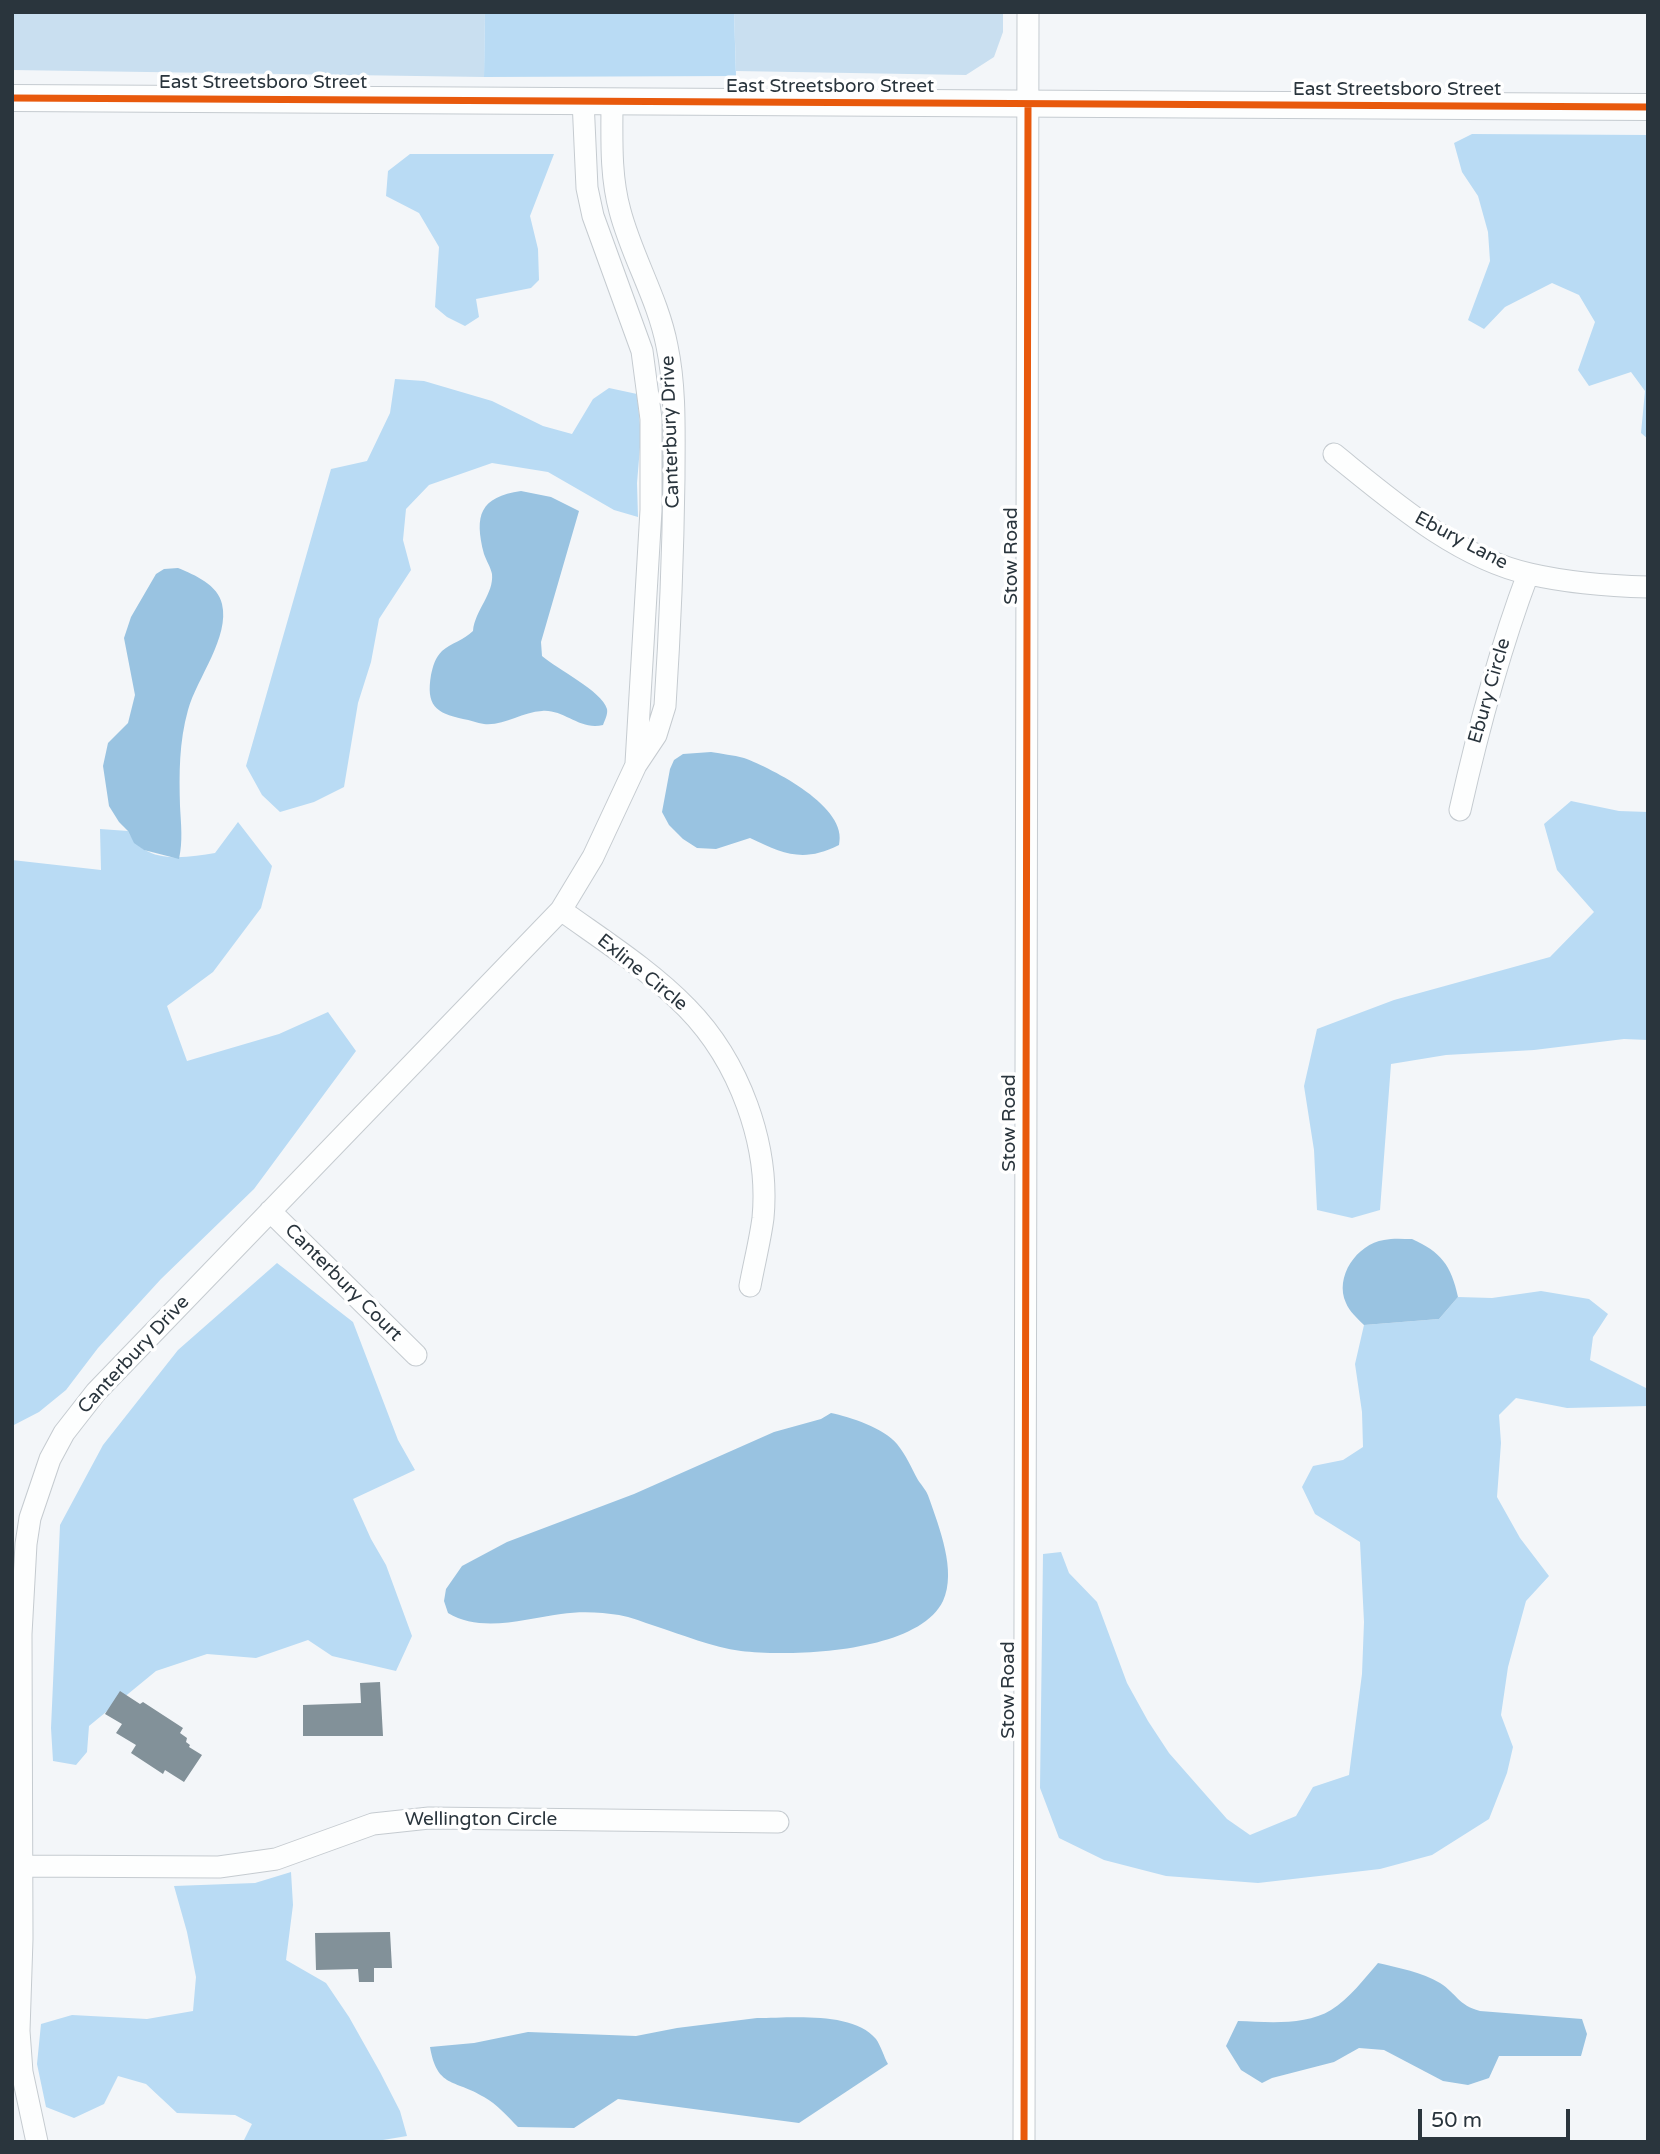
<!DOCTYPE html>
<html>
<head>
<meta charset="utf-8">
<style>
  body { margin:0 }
  #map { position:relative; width:1660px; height:2154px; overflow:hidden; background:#f3f6f9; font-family:"Varela Round",sans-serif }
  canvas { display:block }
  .frame { position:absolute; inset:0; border:14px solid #2a353d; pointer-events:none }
  .scale { position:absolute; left:1418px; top:2109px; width:152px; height:32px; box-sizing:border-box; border:4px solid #2a353d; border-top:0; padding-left:9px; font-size:21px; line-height:24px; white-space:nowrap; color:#2a353d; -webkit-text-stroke:5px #fff; paint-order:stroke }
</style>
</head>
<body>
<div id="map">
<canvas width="1660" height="2154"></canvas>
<div class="frame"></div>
<div class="scale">50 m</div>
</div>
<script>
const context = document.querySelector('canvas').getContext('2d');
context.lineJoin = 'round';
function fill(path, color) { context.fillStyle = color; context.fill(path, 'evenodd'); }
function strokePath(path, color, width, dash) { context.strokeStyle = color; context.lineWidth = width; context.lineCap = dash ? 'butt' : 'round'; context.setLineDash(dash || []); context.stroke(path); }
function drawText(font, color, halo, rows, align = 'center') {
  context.font = font + ' "Varela Round",sans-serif'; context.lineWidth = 7; context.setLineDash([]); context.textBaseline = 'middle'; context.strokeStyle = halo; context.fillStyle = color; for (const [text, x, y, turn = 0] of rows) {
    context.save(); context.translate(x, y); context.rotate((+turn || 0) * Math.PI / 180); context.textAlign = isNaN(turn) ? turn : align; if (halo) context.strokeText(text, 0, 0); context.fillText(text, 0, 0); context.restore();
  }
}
fill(new Path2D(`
  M 12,12 L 485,12 L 484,77 L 12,70 Z
  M 734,12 L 1003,12 L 1003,32 L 994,57 L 966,75 L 736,71 Z`), '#c9dff0');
fill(new Path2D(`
  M 485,12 L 734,12 L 736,76 L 484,77 Z
  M 1472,134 L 1648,135 L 1648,439 L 1641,433 L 1645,391 L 1631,372 L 1589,386 L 1578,370 L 1595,322 L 1579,295 L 1552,283 L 1505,307 L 1484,329 L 1468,320 L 1490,261 L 1488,232 L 1478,196 L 1462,172 L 1454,143 Z
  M 410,154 L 554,154 L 530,216 L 538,249 L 539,280 L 531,288 L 476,299 L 479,317 L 465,326 L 447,317 L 435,307 L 439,247 L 419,213 L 386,196 L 388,171 Z
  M 395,379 L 424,381 L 492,401 L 543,426 L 572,434 L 593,399 L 609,388 L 637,394 L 641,435 L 637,483 L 638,517 L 614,510 L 548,472 L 492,463 L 429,485 L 406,509 L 403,540 L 411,570 L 379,619 L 371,662 L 358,703 L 344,787 L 314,802 L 280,812 L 262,795 L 246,766 L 331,469 L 367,461 L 390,413 Z
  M 1571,801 L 1619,811 L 1648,812 L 1648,1040 L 1624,1039 L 1534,1050 L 1446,1055 L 1391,1064 L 1380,1210 L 1352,1218 L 1317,1210 L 1314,1150 L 1304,1086 L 1317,1029 L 1394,1000 L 1550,957 L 1594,912 L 1557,870 L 1544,824 Z
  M 238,822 L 272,866 L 261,908 L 213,972 L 167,1006 L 187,1061 L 279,1034 L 328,1012 L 356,1051 L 254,1189 L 161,1279 L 98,1348 L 66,1390 L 39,1412 L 12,1426 L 12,860 L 101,870 L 100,829 L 128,831 C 144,865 185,858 215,853 Z
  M 277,1263 L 353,1322 L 398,1440 L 415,1470 L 353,1499 L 371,1539 L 386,1565 L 412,1636 L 396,1671 L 332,1656 L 308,1640 L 256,1658 L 207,1654 L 156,1671 L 89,1726 L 87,1752 L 76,1765 L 53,1761 L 51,1728 L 60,1525 L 103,1445 L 178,1350 Z
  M 1541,1291 L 1589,1299 L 1608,1314 L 1593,1337 L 1590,1360 L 1648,1389 L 1648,1406 L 1567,1408 L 1516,1398 L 1499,1415 L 1501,1443 L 1497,1497 L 1520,1538 L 1549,1576 L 1526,1601 L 1508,1667 L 1501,1715 L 1513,1747 L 1507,1773 L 1489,1819 L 1432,1855 L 1380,1869 L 1258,1883 L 1166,1876 L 1104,1860 L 1059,1838 L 1040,1788 L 1043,1554 L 1061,1552 L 1069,1573 L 1097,1602 L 1127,1683 L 1148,1721 L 1169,1753 L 1227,1819 L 1250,1835 L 1296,1816 L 1313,1787 L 1349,1775 L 1362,1674 L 1364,1622 L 1360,1542 L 1315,1514 L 1302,1487 L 1313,1466 L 1343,1460 L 1363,1447 L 1362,1412 L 1355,1364 L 1364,1325 L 1439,1319 L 1458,1297 L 1492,1298 Z
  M 291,1872 L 293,1905 L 286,1960 L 326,1983 L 349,2017 L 380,2072 L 400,2111 L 407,2136 L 371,2142 L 243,2142 L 252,2124 L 235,2115 L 177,2113 L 146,2084 L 118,2076 L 104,2104 L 74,2118 L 46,2107 L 37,2064 L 41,2024 L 72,2015 L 147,2019 L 193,2011 L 196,1977 L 187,1932 L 174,1886 L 255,1883 Z`), '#b9dbf4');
fill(new Path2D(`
  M 521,491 L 551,497 L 579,511 L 541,642 L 542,656 C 557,669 602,691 607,709 C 608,714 605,720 603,725 C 580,731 564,709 542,711 C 522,712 504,726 484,724 C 477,723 470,720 463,719 C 435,713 426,705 431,675 C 433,666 435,658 442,651 C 451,643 464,640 473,631 C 475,610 494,594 492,574 C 491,568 486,560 484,554 C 474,515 480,497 521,491 Z
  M 178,568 C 195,575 218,585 222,604 C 230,637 197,678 188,710 C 179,742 179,774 180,806 C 181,825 183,841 179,859 L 144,850 L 134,843 L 128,831 L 119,822 L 109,806 L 103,766 L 108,743 L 128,723 L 135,695 L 124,638 L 131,617 L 156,574 L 164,569 Z
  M 711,752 C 722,754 733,755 744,758 C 773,769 849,807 839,845 C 803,863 784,854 750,838 L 716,849 L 697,848 L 683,839 L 669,825 L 662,812 L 670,769 L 674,760 L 683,754 Z
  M 1412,1239 C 1441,1252 1451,1265 1458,1297 L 1439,1319 L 1364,1325 C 1358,1319 1349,1311 1346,1303 C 1334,1277 1357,1244 1384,1240 C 1393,1238 1403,1239 1412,1239 Z
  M 831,1413 C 850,1417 884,1428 897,1444 C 906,1455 911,1467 918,1480 C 922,1486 927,1491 929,1498 C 939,1527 957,1571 943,1601 C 918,1653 791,1657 741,1651 C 712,1647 683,1635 655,1626 C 643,1622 631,1617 619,1615 C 601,1612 580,1611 561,1614 C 525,1619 481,1633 448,1613 L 444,1601 L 446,1589 L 462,1566 L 507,1542 L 634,1494 L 774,1432 L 821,1419 Z
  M 1378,1963 C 1399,1968 1422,1972 1440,1983 C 1457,1994 1458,2005 1480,2011 L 1582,2019 L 1587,2034 L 1581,2056 L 1499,2056 L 1489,2078 L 1468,2085 L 1443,2081 L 1384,2050 L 1359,2048 L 1334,2062 L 1272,2078 L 1262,2083 L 1241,2070 L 1226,2046 L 1238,2021 C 1267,2022 1305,2026 1331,2010 C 1349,1999 1364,1979 1378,1963 Z
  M 757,2018 C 791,2018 853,2011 876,2039 C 881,2046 884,2057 888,2064 L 799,2123 L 618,2099 L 574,2128 L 518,2127 C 508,2117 497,2104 484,2097 C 454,2079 437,2088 430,2047 L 474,2043 L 528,2032 L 636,2036 L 677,2028 Z`), '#99c3e1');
fill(new Path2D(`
  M 380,1682 L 383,1736 L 303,1736 L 303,1705 L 361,1703 L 360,1683 Z
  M 120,1691 L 140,1704 L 143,1702 L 183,1728 L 180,1733 L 187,1738 L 186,1742 L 190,1745 L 189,1747 L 202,1755 L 184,1782 L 165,1770 L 163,1774 L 131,1753 L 136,1745 L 116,1733 L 122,1724 L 105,1714 Z
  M 390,1932 L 392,1968 L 374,1968 L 374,1982 L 359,1982 L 358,1969 L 316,1970 L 315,1933 Z`), '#829199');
const minor = new Path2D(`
  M 583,100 L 587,188 L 593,216 L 642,351 L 651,419 L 651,510 L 636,763
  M 1334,454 C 1391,500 1457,558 1530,574 C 1569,583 1608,586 1648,587
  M 1460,810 C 1478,730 1499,651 1528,574
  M 561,910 C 604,941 650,970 687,1008 C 739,1061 770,1144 763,1218 C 760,1241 754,1264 750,1286
  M 270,1211 L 416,1355
  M 22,1866 L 219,1867 L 276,1859 L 373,1824 L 429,1818 L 778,1822
  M 37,2142 L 22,2072 L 19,2031 L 22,1939 L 21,1634 L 26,1544 L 30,1518 L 50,1459 L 64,1433 L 96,1392 L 561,910 L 593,857 L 636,765 L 656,735 L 665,706 C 670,630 673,554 674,478 C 674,434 676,389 667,346 C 658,299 632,257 620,211 C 610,175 612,137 612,101
  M 1024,2142 L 1028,12`);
const major = new Path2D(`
  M 12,98 L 1648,107`);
strokePath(minor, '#c5cbd0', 23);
strokePath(major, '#c5cbd0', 28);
strokePath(minor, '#fdfefe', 21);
strokePath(major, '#fdfefe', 26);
strokePath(new Path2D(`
  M 12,98 L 1648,107
  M 1024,2142 L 1028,104`), '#e8590c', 7);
drawText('19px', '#2a353d', '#fff', [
  ["East Streetsboro Street",263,83],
  ["East Streetsboro Street",830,87],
  ["East Streetsboro Street",1397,90],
  ["Canterbury Drive",671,432,-92],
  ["Ebury Lane",1461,541,28],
  ["Stow Road",1012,556,-90],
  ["Ebury Circle",1490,691,-74],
  ["Exline Circle",642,973,39],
  ["Stow Road",1010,1123,-90],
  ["Canterbury Court",343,1283,45],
  ["Canterbury Drive",134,1355,-47],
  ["Stow Road",1009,1690,-90],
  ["Wellington Circle",481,1820]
]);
</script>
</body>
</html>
